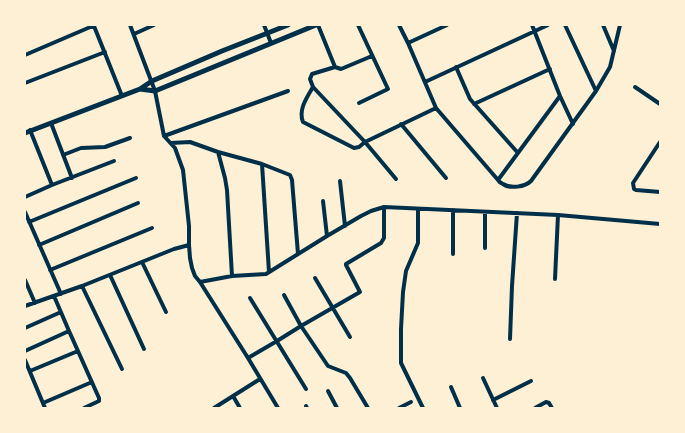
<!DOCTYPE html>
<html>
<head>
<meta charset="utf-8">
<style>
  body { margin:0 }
  #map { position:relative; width:685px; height:433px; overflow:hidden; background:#fdf0d5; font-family:"Fira Sans",sans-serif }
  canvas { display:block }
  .frame { position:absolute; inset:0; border:26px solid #fdf0d5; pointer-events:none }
</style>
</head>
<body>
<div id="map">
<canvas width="685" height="433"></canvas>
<div class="frame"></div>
</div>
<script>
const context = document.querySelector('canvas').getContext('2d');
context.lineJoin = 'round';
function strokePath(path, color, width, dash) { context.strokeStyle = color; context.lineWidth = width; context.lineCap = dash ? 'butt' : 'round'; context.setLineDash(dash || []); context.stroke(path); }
strokePath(new Path2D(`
  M 130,25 L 155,91 L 164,136 L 175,148 L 183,170 L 189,226 L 189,245 L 190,258 L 192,268 L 195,276 L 200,282 L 248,358 L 278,408
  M 264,25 L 271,43
  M 318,25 L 335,67 L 341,69 L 372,56
  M 358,25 L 388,89 L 359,103
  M 399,25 L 408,43 L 436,108 L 498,180
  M 532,25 L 560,96 L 573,124
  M 565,25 L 596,91
  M 603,25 L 614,51
  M 94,26 L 122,96
  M 134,34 L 154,25
  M 408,43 L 447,25
  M 25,55 L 95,25
  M 335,67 L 312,74 L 310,79 L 313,87 L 365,142 L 396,179
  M 456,67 L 470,99 L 518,153
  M 425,82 L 548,25
  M 25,83 L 105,52
  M 313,87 C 307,97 298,110 303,122 L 354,148 L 359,147 L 365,142 L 436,108
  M 635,87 L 660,104
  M 560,96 L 498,180 C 499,182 501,183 503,184 C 510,189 525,187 531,181 L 596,91 L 610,67 L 620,25
  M 474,104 L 550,69
  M 51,123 L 72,178
  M 401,124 L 446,178
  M 30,130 L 52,185
  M 164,136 L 288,91
  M 660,142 L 633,183 L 634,189 L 636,190 L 660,192
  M 171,143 L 190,142 L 218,152 L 262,164 L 290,175 L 292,180 L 298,254
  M 218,152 L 225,178 L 227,190 L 232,276
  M 63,155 L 81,148 L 105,147 L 130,138
  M 262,164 L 269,272
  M 340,181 L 345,226
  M 25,197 L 52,185 L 114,161
  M 323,201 L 327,236
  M 418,209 L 418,243 L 406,271 L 403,292 L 401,329 L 401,363 L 423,408
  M 25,212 L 61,294
  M 29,222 L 136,178
  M 39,245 L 138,203
  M 485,248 L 485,212
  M 453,254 L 453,210
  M 142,262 L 166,312
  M 50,270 L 152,228
  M 110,275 L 144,349
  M 315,278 L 350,337
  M 555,279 L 558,215
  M 25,280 L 35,303
  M 200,282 L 232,276 L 266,274 L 327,236 L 361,216 L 371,211 L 384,207 L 558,215 L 660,224
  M 82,286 L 122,369
  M 284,295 L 301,326 L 328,366 L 346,373 L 350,378 L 368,408
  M 54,296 L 69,331 L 99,398 L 99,401 L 84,408
  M 250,298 L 306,389
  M 25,306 L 82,286 L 174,249 L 189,245
  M 25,328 L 61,312
  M 510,339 L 512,286 L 517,213
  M 25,351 L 69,331
  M 248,358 L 277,341 L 301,326 L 360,292 L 346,265 L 346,264 L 381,243 L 384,238 L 384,207
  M 25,360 L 45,408
  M 30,371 L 78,351
  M 483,378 L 497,408
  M 451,387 L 460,408
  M 328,391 L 337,408
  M 233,396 L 240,408
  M 493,400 L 531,381
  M 43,403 L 92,382
  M 306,406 L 307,408
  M 214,408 L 260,379
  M 399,408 L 411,402
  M 535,408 L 546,402 L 549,403 L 552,408`), '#003049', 4);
strokePath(new Path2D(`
  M 140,89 L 155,91 L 316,25
  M 25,133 L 140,89 L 152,81 L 222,51 L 288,25`), '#003049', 5);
</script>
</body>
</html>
